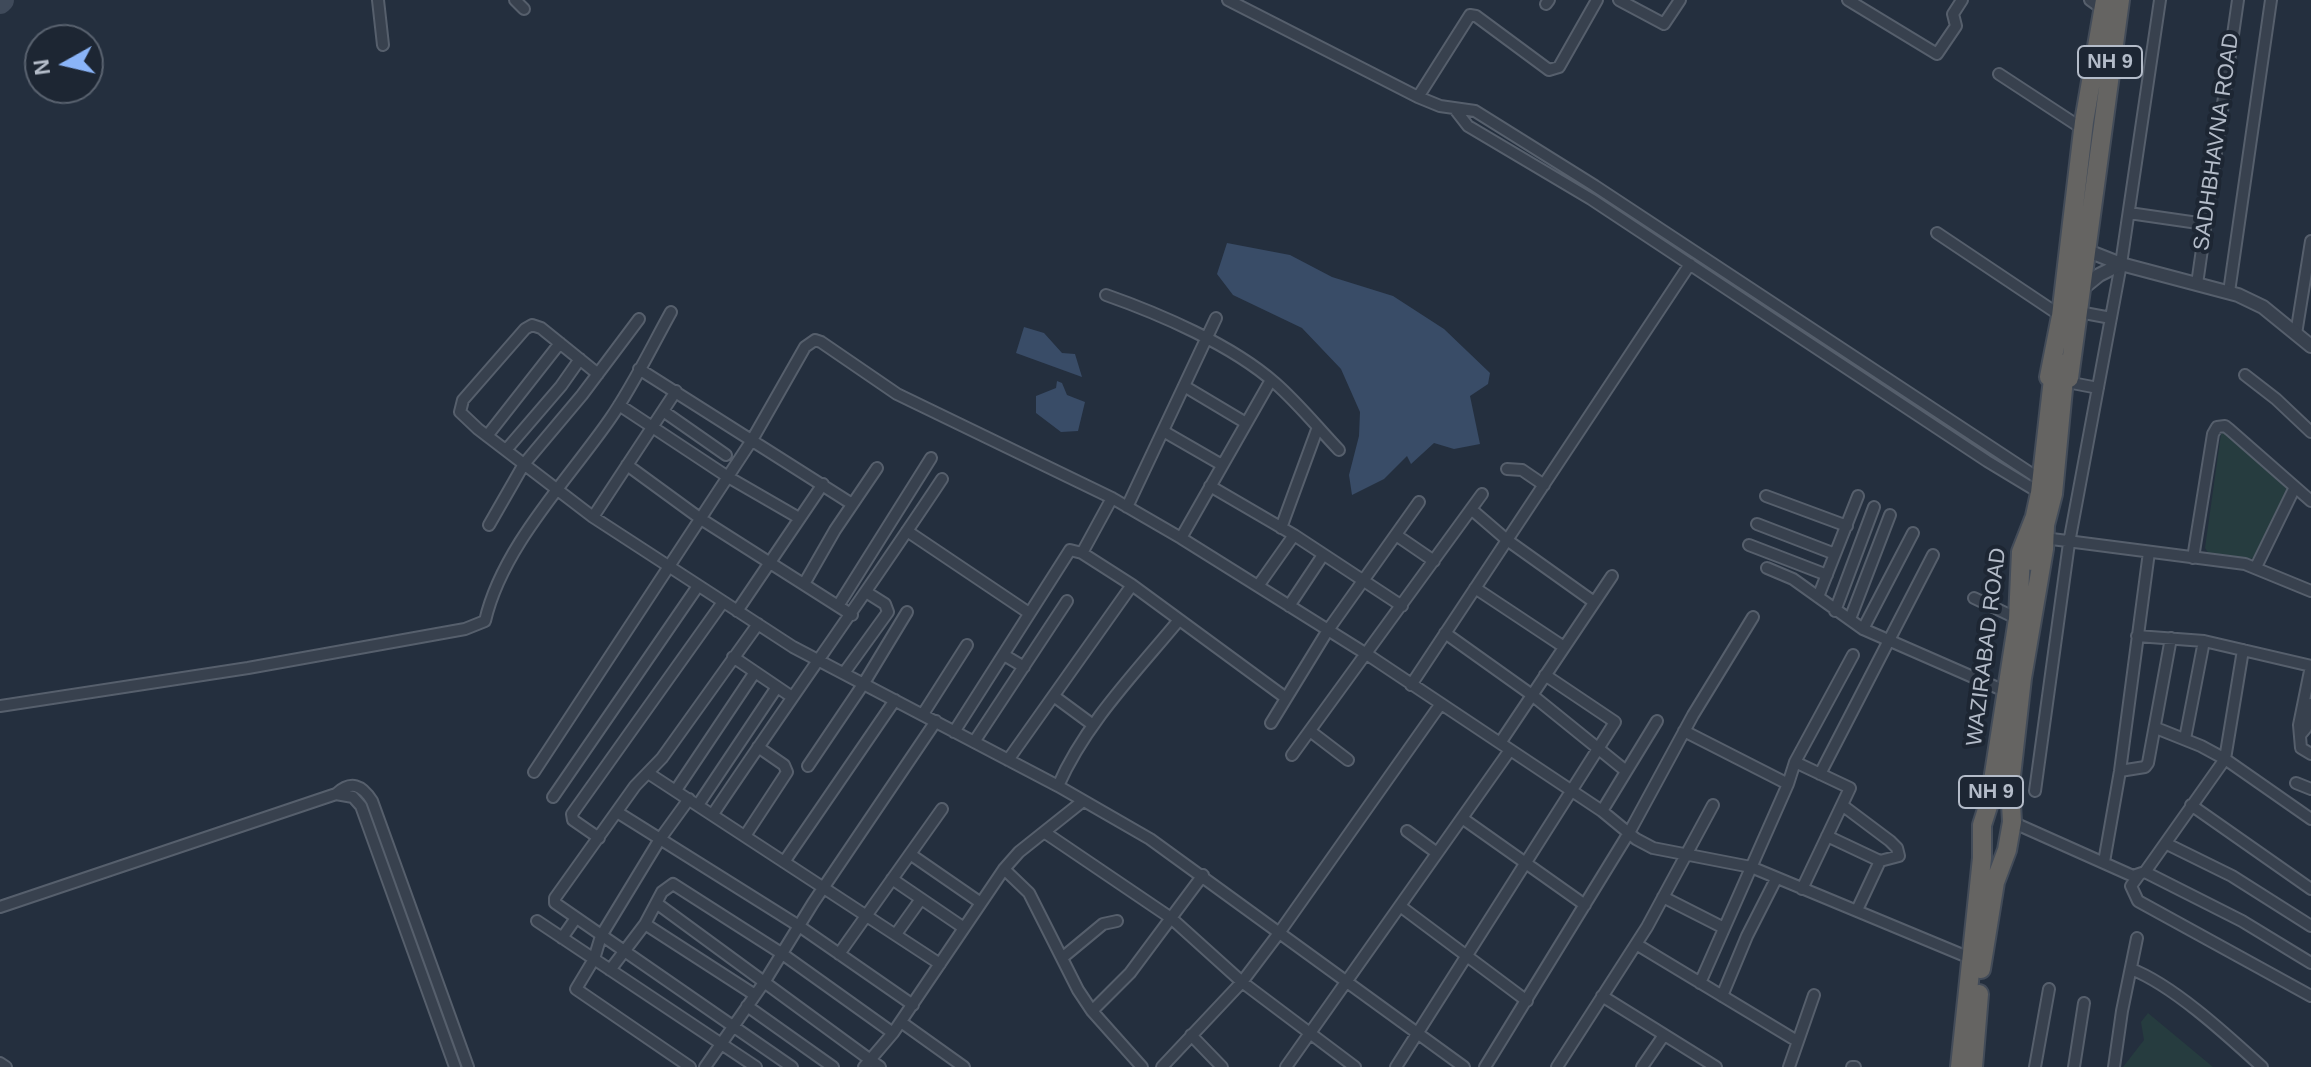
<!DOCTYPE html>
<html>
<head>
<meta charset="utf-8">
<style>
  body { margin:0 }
  #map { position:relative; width:2311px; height:1067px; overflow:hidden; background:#242f3e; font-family:Helvetica,sans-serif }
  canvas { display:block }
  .north { position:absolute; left:24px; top:24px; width:80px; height:80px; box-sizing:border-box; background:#1d2633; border:2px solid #59626f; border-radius:50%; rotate:262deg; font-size:22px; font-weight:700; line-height:32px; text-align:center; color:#b4bcc9 }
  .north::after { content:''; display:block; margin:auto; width:28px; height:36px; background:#8ab4f8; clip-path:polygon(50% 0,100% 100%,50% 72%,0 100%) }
</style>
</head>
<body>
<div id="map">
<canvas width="2311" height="1067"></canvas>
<div class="north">N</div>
</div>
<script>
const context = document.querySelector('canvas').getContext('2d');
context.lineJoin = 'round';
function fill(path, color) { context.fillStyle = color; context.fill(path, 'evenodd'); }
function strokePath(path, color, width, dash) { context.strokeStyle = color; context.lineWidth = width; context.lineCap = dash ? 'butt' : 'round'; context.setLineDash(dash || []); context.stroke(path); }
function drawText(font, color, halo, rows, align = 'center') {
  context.font = font + ' Helvetica,sans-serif'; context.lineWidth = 8; context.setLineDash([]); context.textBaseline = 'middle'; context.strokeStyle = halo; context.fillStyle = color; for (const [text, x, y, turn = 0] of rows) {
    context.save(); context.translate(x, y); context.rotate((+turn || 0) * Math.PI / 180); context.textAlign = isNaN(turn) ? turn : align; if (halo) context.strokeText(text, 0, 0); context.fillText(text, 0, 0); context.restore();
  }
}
fill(new Path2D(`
  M 2228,426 L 2294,482 L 2255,559 L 2209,554 L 2205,548 L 2221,434 Z
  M 2148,1013 L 2213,1067 L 2123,1067 L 2144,1040 L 2141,1022 Z`), '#263c3f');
fill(new Path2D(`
  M 1227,243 L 1290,255 L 1332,277 L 1393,296 L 1444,329 L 1490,373 L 1488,384 L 1470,396 L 1480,444 L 1454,449 L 1434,443 L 1411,464 L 1407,456 L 1384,479 L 1352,495 L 1349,475 L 1359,436 L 1360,412 L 1341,369 L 1302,328 L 1233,295 L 1217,274 Z
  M 1024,327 L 1044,333 L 1062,353 L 1075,354 L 1082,377 L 1016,353 Z
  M 1057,381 L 1062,383 L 1067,395 L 1085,402 L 1078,431 L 1061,432 L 1036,413 L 1036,396 L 1056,388 Z`), '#394c67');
strokePath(new Path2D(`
  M 0,2 L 2,0`), '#3f4a5a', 24);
const minor = new Path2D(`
  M 378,0 L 383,45
  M 515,0 L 524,9
  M 1228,0 L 1418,97 L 1440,106 L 1475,111 L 1595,186 L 2041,480
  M 1619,0 L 1664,24 L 1680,0
  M 1848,0 L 1937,54 L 1956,26 L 1953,14 L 1962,0
  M 2090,0 L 2104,10
  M 1546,4 L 1549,0
  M 1999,74 L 2083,129
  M 1418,97 L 1470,15 L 1476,16 L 1549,70 L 1559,67 L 1597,0
  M 1454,108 L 1468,126 L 1591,199 L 1987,461 L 2040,493
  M 2129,213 L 2205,224
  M 1937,233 L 2061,316
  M 2197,284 L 2238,0
  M 2229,292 L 2271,0
  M 1106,295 C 1160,314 1232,345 1275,383 C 1298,403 1318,428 1339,450
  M 2079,312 L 2111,318
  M 2296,334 L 2311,241
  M 639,369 L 852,504
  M 598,374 L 541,328 L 532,325 L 525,329 L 463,400 L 460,412 L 478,429 L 593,517 L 793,647 L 1058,786 L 1150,839 L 1464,1067
  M 2245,375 L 2276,399 L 2311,432
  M 2067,382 L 2098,388
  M 1184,386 L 1246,423
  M 619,405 L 728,477 L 799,518
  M 663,411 L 726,455
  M 1163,431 L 1222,465
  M 487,436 L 560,343
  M 506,450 L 561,386 L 580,359
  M 627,465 L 701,519 L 852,615
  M 1507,469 L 1522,470 L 1544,485
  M 1210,486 L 1294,535 L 1402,606
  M 1766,496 L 1847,526
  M 1127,507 L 1216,318
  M 1471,509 L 1507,540 L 1594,602
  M 593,517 L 676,391
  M 1757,524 L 1835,554
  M 489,525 L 524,464 L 582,395 L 639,319
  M 1281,528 L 1318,427
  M 907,531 L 1029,613
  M 1396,535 L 1434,561
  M 1181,538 L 1271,380
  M 2044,538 L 2245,564 L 2311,591
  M 1749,545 L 1827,575
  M 1082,553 L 1112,498
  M 2193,558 L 2213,434 L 2217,427 L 2225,426 L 2230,430 L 2311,501
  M 2256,567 L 2295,487
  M 1767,568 L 1793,579 L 1863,629 L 2007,692
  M 804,584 L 835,530 L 877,468
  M 1258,586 L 1294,535
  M 1475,588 L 1564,647
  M 1818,597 L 1858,496
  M 1974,598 L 2018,619
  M 838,606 L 931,458
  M 1289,606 L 1323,555
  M 737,611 L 823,484
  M 1835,611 L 1874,507
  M 1850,619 L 1890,515
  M 758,624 L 662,758 L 635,786 L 555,898 L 555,903 L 792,1067
  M 1863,629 L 1913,533
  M 1445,633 L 1532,695 L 1626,771
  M 2137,636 L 2204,641 L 2311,666
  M 1004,655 L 1024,667
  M 733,657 L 792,697
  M 2311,666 L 2299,725 L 2301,748 L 2311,754
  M 844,673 L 888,612 L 885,604 L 866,592
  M 1411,685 L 1690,264
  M 1055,697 L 1093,725
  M 0,706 L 248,668 L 465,629 L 485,621 C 502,547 567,481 610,419 C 633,386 651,348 671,312
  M 923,714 L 967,645
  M 1271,723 L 1328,630 L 1419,502
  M 2156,728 L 2201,746 L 2225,759 L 2311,819
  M 1310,731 L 1348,760
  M 1684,731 L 1788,784
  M 954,732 L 1070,550 L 1082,553 L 1132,585 L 1286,698
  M 2301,734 L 2306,728 L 2311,704
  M 2185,739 L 2204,641
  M 974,742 L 1067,601
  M 1500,743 L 1612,576
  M 1292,755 L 1482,494
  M 1008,760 L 1132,585
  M 1795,762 L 1850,788 L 1802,889
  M 808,766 L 864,683 L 907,612
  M 2120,771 L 2145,767 L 2148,763 L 2171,638
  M 534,772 L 752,440 L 805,347 L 815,340 L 821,342 L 897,394 L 1112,498 L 1181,538 L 1368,655 L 1602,811 L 1636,839 L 1653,848 L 1751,867 L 1970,958
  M 648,773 L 940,964
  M 1820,774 L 1933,555
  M 2296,783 L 2311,789
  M 1058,786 C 1085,724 1136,672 1179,620
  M 676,790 L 755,672
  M 2035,791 L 2069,543 L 2121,264 L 2160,0
  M 336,794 L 353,797 L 361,806 L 455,1067
  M 553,797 L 698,586
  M 689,799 L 660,839 L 601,936 L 594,959 L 576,989 L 690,1067
  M 698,805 L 777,687
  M 2191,805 L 2311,889
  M 1602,811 L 1657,721
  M 617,812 L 799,926 L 913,1005
  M 713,814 C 788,702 867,592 942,479
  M 1462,818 L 1585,905
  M 2012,822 L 2133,876 L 2145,872 L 2225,759 L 2243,650
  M 1407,831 L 1437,853
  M 1044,832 L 1171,918 L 1242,982 L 1355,1067
  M 745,836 L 787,772 L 784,765 L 758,747
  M 1827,836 L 1880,861 L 1899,856 L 1897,848 L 1890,841 L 1842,805
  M 599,838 L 573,820 L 572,814 L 723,602
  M 2167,844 L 2232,876 L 2311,926
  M 910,854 L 981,903
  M 784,862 L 895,700
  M 2104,862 L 2120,771 L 2149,552
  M 1004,869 L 1029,893 L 1078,990 L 1092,1011 L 1142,1067
  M 2145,872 L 2242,921 L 2311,963
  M 2139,875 L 2131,886 L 2138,901 L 2311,996
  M 892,879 L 964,928
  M 1663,897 L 1724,928
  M 659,905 L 880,1067
  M 1400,906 L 1527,1001
  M 0,907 L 336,794 C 351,780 362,785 372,801 L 468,1067
  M 1857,910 L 1880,861
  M 537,921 L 756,1067
  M 645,924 L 755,995
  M 896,934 L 921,899
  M 562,938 L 576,918
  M 1636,944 L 1797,1041
  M 839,954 L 942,809
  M 1062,958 L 1103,924 L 1117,921
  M 2131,969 C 2173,985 2228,1036 2262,1067
  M 610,970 L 645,924 L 662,892 L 673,884 L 781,953 L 893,1033
  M 1700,983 L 1788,784 L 1795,762 L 1853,655
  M 1602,996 L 1716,1067
  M 1722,996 L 1747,936 L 1776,879
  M 747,1006 L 833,1067
  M 1092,1011 L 1130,973 L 1203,875
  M 901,1022 L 964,1067
  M 1191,1035 L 1222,1067
  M 0,1063 L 6,1067
  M 705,1067 L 765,981 L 813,903 L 936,721
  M 864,1067 L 893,1033 L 1004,869 L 1019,852 L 1083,801
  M 1162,1067 L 1242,982 L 1279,933 L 1440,705
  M 1286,1067 L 1510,750
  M 1396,1067 L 1615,722 L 1545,675
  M 1485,1067 L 1630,831 L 1693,715 L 1753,617
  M 1557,1067 L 1647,927 L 1713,805
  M 1642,1067 L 1664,1035
  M 1789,1067 L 1814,995
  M 1852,1067 L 1855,1067
  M 2035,1067 L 2049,989
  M 2074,1067 L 2084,1003
  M 2114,1067 L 2122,1011 L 2137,938`);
const tertiary = new Path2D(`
  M 2088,251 L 2121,264 L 2238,295 L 2263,307 L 2311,346
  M 2083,288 L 2099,275 L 2121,264`);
const trunk = new Path2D(`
  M 2058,363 L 2064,364 L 2065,368 L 2053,494 L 2038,552 L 2032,561 L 2028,559 L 2027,553 L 2040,493 L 2054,370 Z
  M 2049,377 L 2061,316 L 2084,122 L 2105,0
  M 2069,378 L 2120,0
  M 1981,969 L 1995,882 L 2007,850 L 2012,822 L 2010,785 L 2022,678 L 2044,549 L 2045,526
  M 1960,1067 L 1982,858 L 1982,825 L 1990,800 L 2018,619 L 2021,552 L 2034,519
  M 1973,1067 L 1979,994`);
strokePath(minor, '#565f6c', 14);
strokePath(tertiary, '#565f6c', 16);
strokePath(trunk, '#434c59', 22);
strokePath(minor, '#38414e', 10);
strokePath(tertiary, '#38414e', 12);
strokePath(trunk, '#656462', 18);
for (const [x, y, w] of [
  [2110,62,64],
  [1991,792,64]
]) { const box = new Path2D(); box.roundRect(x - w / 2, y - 16, w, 32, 6); context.fillStyle = '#1d2633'; context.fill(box); strokePath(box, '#b4bcc9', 2); }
drawText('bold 20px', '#b4bcc9', null, [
  ["NH 9",2110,62],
  ["NH 9",1991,792]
]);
drawText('22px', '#b4bcc9', '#1d2633', [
  ["SADHBHAVNA ROAD",2217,142,-82],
  ["WAZIRABAD ROAD",1987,647,-83]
]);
</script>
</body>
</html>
